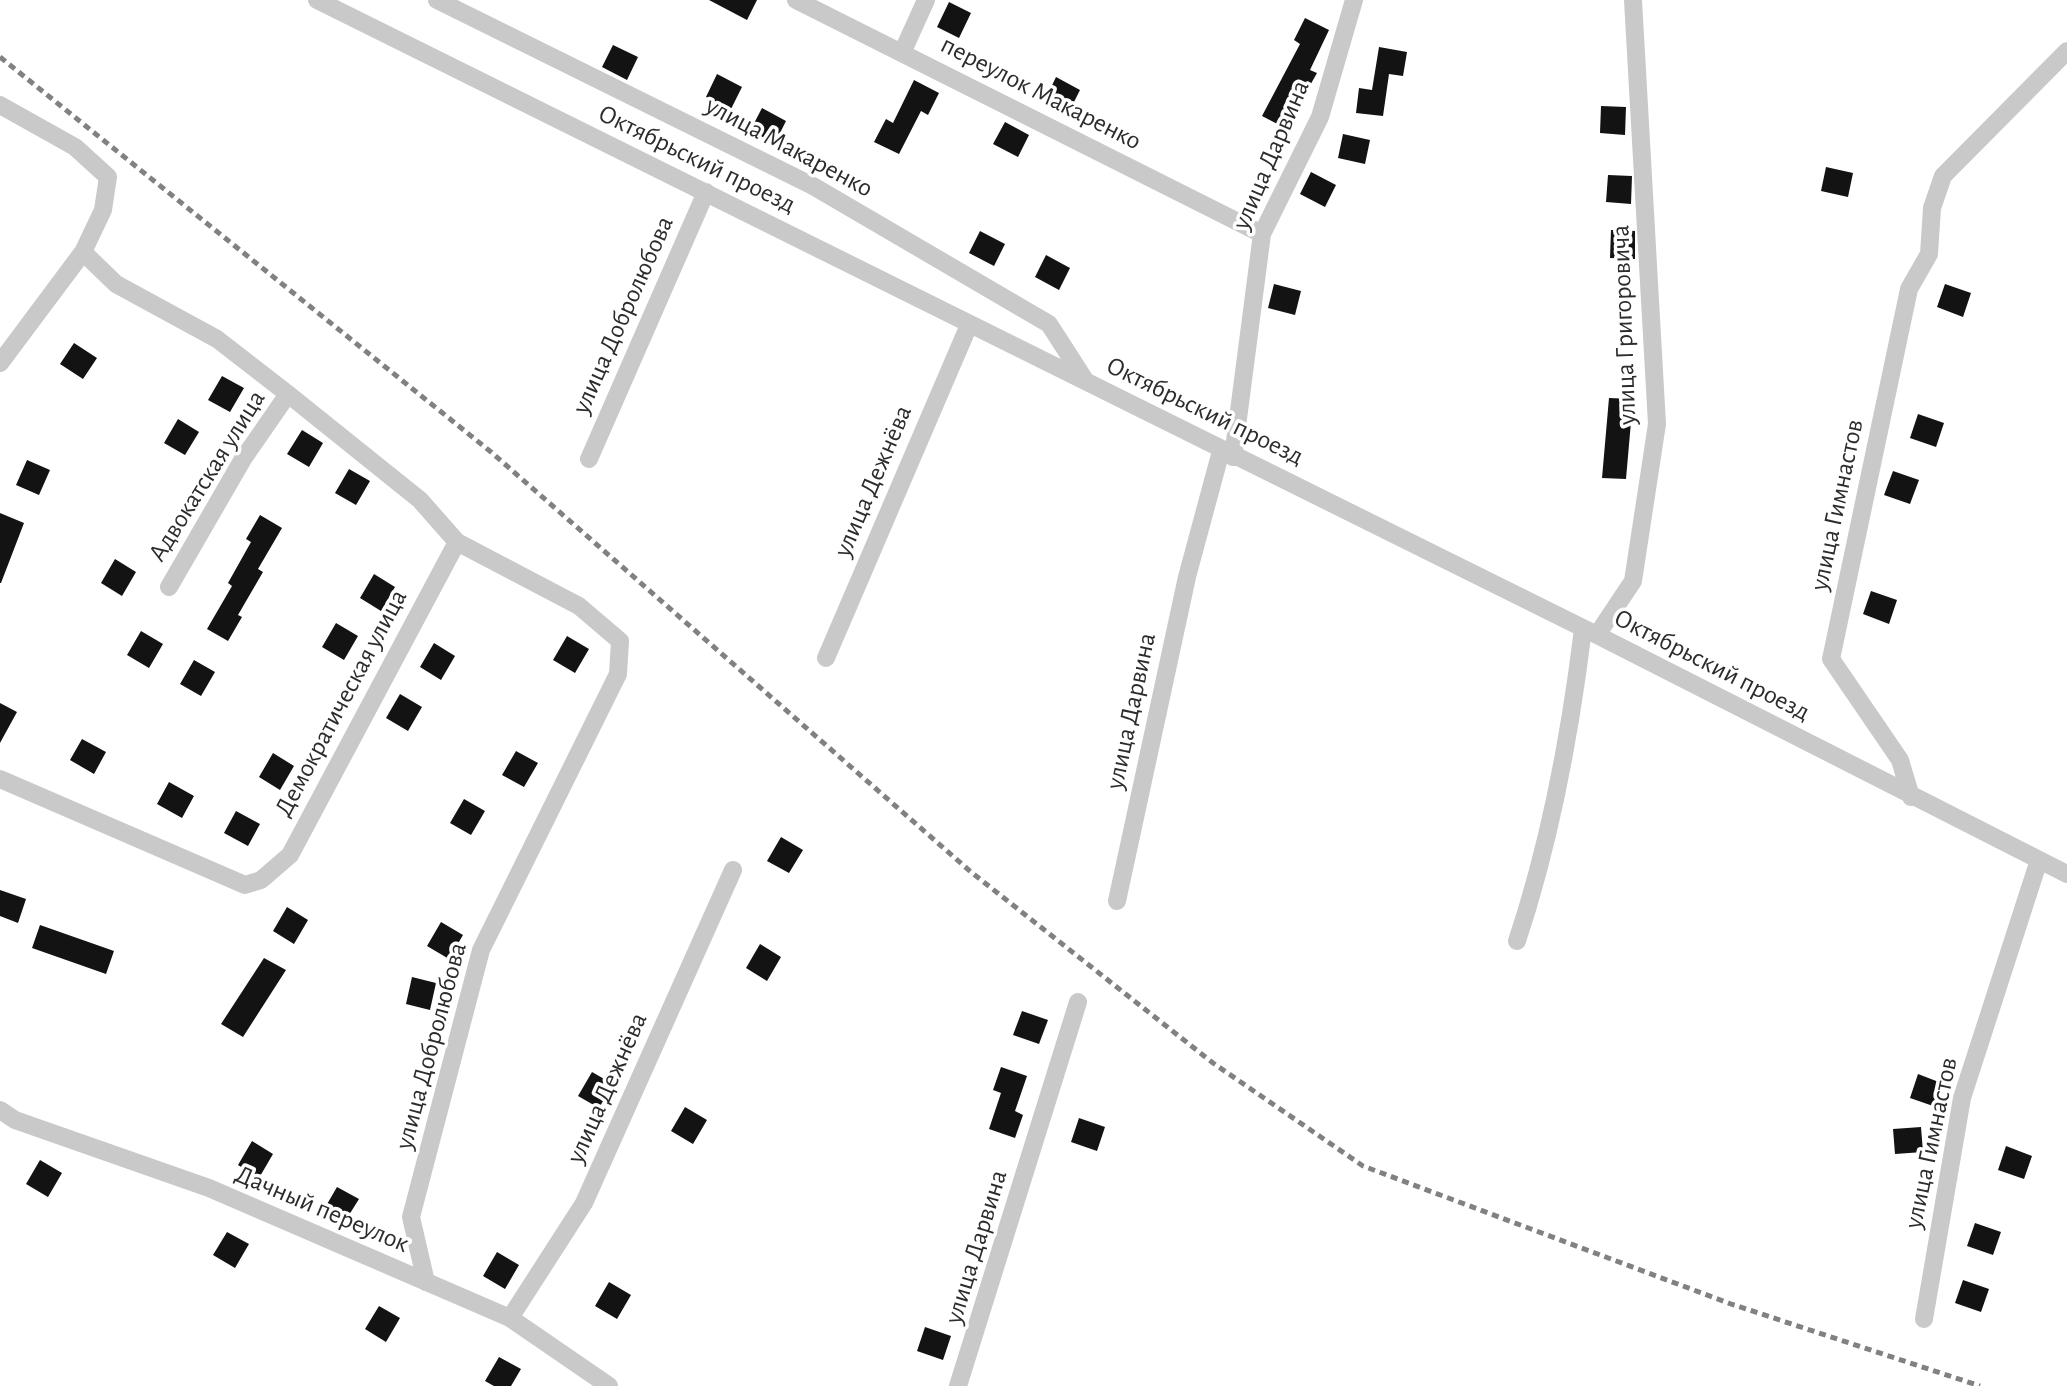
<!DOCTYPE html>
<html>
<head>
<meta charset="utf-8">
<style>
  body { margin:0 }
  canvas { display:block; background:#fff }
</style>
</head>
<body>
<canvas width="2067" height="1386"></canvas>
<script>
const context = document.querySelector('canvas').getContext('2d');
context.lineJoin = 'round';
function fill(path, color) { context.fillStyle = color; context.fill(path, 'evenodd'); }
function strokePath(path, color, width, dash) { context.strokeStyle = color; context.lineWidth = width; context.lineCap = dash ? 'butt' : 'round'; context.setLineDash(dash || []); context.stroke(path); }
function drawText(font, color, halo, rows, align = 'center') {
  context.font = font + ' "Alegreya Sans",sans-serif'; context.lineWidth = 7; context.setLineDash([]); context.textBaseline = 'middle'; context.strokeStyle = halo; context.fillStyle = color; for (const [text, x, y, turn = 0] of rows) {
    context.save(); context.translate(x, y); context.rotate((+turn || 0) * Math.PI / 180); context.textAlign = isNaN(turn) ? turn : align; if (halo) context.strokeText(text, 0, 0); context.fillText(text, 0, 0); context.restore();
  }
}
fill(new Path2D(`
  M 709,0 L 757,0 L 747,20 Z
  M 949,2 L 971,13 L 959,38 L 937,27 Z
  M 1305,18 L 1329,30 L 1310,70 L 1317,73 L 1299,105 L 1294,104 L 1287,129 L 1262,116 L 1300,44 L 1294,40 Z
  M 613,45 L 638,57 L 627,80 L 602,67 Z
  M 1379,47 L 1407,52 L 1403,76 L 1389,74 L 1383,116 L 1356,113 L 1359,88 L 1372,90 Z
  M 717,74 L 742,87 L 731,109 L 706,97 Z
  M 1056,77 L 1080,90 L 1069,112 L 1045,100 Z
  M 914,80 L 939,93 L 928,115 L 921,111 L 899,154 L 874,142 L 886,119 L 893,123 Z
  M 1601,106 L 1626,107 L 1625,135 L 1600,133 Z
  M 762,108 L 786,121 L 775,143 L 750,131 Z
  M 1005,122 L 1029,135 L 1018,157 L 993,144 Z
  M 1343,134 L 1370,140 L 1365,164 L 1338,158 Z
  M 1826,167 L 1853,173 L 1848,197 L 1821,191 Z
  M 1311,172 L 1336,185 L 1325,207 L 1300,194 Z
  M 1608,175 L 1632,176 L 1631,204 L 1606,202 Z
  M 1611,230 L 1635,231 L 1635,259 L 1610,258 Z
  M 980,231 L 1005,244 L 994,266 L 969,253 Z
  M 1046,255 L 1070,268 L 1059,290 L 1035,277 Z
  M 1274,284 L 1301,291 L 1295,315 L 1268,308 Z
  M 1945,284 L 1971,293 L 1963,317 L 1937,307 Z
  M 74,343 L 97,358 L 83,379 L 60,364 Z
  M 222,376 L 244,388 L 230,412 L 208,400 Z
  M 1609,398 L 1633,399 L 1626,479 L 1602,478 Z
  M 1918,414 L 1944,423 L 1936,447 L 1910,438 Z
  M 178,419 L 199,432 L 185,455 L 164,443 Z
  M 302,430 L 323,443 L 309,467 L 287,454 Z
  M 27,460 L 50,470 L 39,495 L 16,485 Z
  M 349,469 L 370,481 L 356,505 L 335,493 Z
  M 1893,471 L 1919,480 L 1910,504 L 1884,495 Z
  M 0,513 L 24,523 L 1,583 L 0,583 Z
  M 260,515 L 282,528 L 258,569 L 263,572 L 238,615 L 242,617 L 228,641 L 207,629 L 232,586 L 228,583 L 251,542 L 246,539 Z
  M 115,559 L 136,572 L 122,596 L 101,583 Z
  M 374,574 L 395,587 L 381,611 L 360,598 Z
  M 1871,591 L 1897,600 L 1889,624 L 1863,614 Z
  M 336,623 L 358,636 L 344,660 L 322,647 Z
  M 141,631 L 163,644 L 149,668 L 127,655 Z
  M 567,636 L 589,649 L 575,673 L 553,660 Z
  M 434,643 L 455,656 L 441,680 L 420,667 Z
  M 194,660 L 215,672 L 201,696 L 180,684 Z
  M 400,694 L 422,707 L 408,731 L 386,718 Z
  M 0,703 L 17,712 L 0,743 Z
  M 82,739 L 106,752 L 94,774 L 70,760 Z
  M 516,751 L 538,763 L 524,787 L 502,775 Z
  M 273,753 L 294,766 L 280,790 L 259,777 Z
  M 169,782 L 194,796 L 182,818 L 157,804 Z
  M 464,799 L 485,811 L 471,835 L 450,823 Z
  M 236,811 L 260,824 L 248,846 L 224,833 Z
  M 781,837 L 803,850 L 789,873 L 767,861 Z
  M 0,890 L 26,899 L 18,923 L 0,916 Z
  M 287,907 L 308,920 L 294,944 L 273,931 Z
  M 441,922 L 463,935 L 449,959 L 427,946 Z
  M 40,925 L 114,951 L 106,974 L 32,948 Z
  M 760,944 L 781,957 L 767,981 L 746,968 Z
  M 264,958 L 286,970 L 243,1037 L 221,1024 Z
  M 412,977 L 436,983 L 430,1010 L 406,1004 Z
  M 1022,1011 L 1048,1020 L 1039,1044 L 1013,1035 Z
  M 1001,1067 L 1027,1076 L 1015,1111 L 1023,1115 L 1015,1138 L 989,1129 L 1001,1093 L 993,1090 Z
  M 592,1072 L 613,1084 L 599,1108 L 578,1096 Z
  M 1918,1074 L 1944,1084 L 1936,1107 L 1910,1098 Z
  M 685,1107 L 707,1120 L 693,1144 L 671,1131 Z
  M 1079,1118 L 1105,1127 L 1097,1151 L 1071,1142 Z
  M 1921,1127 L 1923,1152 L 1895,1154 L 1893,1129 Z
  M 252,1141 L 273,1154 L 259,1178 L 238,1165 Z
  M 2006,1146 L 2032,1156 L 2024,1179 L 1998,1170 Z
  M 40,1160 L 62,1173 L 48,1197 L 26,1184 Z
  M 337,1187 L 359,1199 L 344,1223 L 323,1211 Z
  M 1975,1223 L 2001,1232 L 1993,1255 L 1967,1246 Z
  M 227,1232 L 249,1244 L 235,1268 L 213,1255 Z
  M 497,1252 L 519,1265 L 505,1289 L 483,1276 Z
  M 1963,1280 L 1989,1289 L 1981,1312 L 1955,1303 Z
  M 609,1282 L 631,1295 L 617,1319 L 595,1306 Z
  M 379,1306 L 400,1318 L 386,1342 L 365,1329 Z
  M 925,1327 L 951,1336 L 943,1360 L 917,1351 Z
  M 499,1357 L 521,1369 L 511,1386 L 494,1386 L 485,1381 Z`), '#131313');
strokePath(new Path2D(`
  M 317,0 L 1597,635 L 2067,874
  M 437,0 L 813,186 L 1049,324 L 1085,380
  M 796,0 L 1262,234
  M 902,53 L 926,0
  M 0,105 L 75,147 L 108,177 L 103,210 L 83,252 L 0,363
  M 83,252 L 116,284 L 217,339 L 288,394 L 420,500 L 457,542 L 579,606 L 620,641 L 618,674 L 481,950 L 411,1217 L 426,1282
  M 1233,457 L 1262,234 L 1320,117 L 1354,0
  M 589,459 L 706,192
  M 169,587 L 243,459 L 288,394
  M 1597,635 L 1633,581 L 1657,424 L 1633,0
  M 826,658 L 969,325
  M 0,779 L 245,885 L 261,880 L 290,855 L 457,542
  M 1911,797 L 1900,760 L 1831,659 L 1909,289 L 1929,254 L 1932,208 L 1943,176 L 2067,51
  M 1117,901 L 1187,577 L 1221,451
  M 1517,941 C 1551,839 1570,736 1583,629
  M 0,1110 L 15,1120 L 209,1188 L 510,1318 L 609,1386
  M 510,1318 L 584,1203 L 733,870
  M 1924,1319 L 1962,1098 L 2039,860
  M 958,1386 L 1078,1002`), '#c9c9c9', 18);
strokePath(new Path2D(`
  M 0,57 L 491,452 L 971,872 L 1213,1063 L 1363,1166 L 1731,1304 L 1980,1386`), '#818181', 5, [7, 5]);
drawText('26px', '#2c2c2c', '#fff', [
  ["переулок Макаренко",1041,93,27],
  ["улица Макаренко",789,147,28],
  ["улица Дарвина",1271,155,-67],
  ["Октябрьский проезд",697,159,26],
  ["улица Добролюбова",623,315,-66],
  ["улица Григоровича",1624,325,-92],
  ["Октябрьский проезд",1205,411,26],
  ["Адвокатская улица",207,476,-58],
  ["улица Дежнёва",873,481,-67],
  ["улица Гимнастов",1837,505,-78],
  ["Октябрьский проезд",1712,665,27],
  ["Демократическая улица",341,703,-62],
  ["улица Дарвина",1131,711,-78],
  ["улица Добролюбова",431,1046,-75],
  ["улица Дежнёва",607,1088,-66],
  ["улица Гимнастов",1931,1143,-78],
  ["Дачный переулок",322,1209,23],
  ["улица Дарвина",976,1247,-73]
]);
</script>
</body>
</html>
